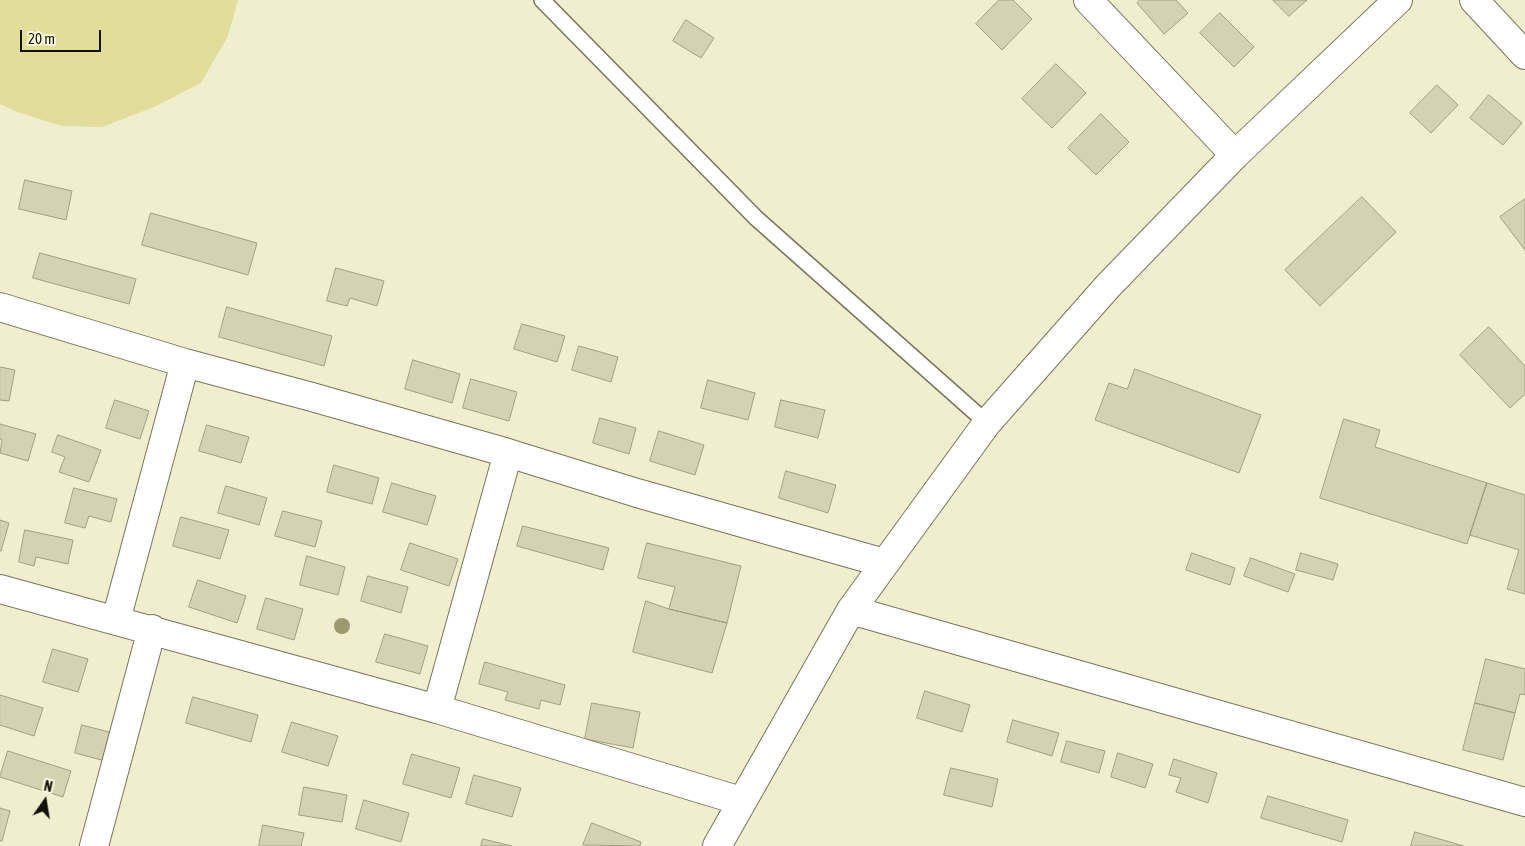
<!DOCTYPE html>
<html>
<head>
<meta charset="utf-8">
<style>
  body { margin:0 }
  #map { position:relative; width:1525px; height:846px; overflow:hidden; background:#f0eecf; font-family:"Asap Condensed",sans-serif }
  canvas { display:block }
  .north { position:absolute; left:20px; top:776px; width:50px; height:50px; -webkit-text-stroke:4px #fdfcdc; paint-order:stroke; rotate:13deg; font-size:14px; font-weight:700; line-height:20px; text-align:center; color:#141308 }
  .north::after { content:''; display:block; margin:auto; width:18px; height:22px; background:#141308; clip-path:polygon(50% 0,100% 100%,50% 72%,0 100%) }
  .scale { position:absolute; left:20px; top:30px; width:81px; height:22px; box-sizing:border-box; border:2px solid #141308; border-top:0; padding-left:6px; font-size:15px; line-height:18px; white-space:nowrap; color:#141308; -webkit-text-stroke:4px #fdfcdc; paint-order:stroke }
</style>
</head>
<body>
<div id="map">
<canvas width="1525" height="846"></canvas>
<div class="north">N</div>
<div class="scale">20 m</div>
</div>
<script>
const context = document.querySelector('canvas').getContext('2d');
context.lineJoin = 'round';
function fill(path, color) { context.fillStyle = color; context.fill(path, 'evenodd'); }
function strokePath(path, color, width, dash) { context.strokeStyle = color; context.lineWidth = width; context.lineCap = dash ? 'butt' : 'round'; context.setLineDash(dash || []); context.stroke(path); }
fill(new Path2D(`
  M 0,0 L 238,0 L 228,36 L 201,83 L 154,107 L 102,127 L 62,126 L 17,112 L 0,104 Z`), '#e2dd9b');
const building = new Path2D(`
  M 999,0 L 1013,0 L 1032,19 L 1002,50 L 976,24 Z
  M 1140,0 L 1176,0 L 1188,13 L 1164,34 L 1137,3 Z
  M 1273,0 L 1307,0 L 1289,16 Z
  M 1220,13 L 1254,47 L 1234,67 L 1200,33 Z
  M 686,20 L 714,38 L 701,58 L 673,41 Z
  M 1056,64 L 1086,93 L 1052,128 L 1022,99 Z
  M 1437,85 L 1458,105 L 1431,133 L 1410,113 Z
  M 1489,95 L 1522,123 L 1503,145 L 1470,118 Z
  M 1101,114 L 1129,142 L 1096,175 L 1068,148 Z
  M 25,180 L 72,191 L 66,220 L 19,209 Z
  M 1362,197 L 1396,232 L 1320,306 L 1285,270 Z
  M 1525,199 L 1525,250 L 1500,217 Z
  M 151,213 L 257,243 L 248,275 L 142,245 Z
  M 40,253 L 136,279 L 129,304 L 33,278 Z
  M 336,268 L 384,281 L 377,306 L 350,298 L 347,306 L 327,301 Z
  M 227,307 L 332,336 L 324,366 L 219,337 Z
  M 522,324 L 565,336 L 557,362 L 514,349 Z
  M 1489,327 L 1525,366 L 1525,394 L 1510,408 L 1460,355 Z
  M 579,346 L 618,357 L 611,382 L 572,370 Z
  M 413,360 L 460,374 L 452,403 L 405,389 Z
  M 0,367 L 15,370 L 9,401 L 0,400 Z
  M 1135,369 L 1261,415 L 1239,473 L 1095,420 L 1109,383 L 1127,389 Z
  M 471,379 L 517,392 L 509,421 L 463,408 Z
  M 708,380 L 755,393 L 748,420 L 701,408 Z
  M 115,400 L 149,411 L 140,439 L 106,428 Z
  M 781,400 L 825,410 L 818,438 L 775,427 Z
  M 600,418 L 636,428 L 629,454 L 593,443 Z
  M 1344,419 L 1380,430 L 1375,447 L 1487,483 L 1467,544 L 1320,498 Z
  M 0,424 L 36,434 L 28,461 L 0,453 L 2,440 L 0,439 Z
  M 207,425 L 249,437 L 241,463 L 199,451 Z
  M 659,431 L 704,445 L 695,475 L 650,461 Z
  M 58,435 L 101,450 L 89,482 L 59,472 L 65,457 L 52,452 Z
  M 334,465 L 379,478 L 372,504 L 327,492 Z
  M 786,471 L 836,485 L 828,513 L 779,498 Z
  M 392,483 L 436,496 L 427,525 L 383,512 Z
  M 1487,483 L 1525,495 L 1525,594 L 1507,589 L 1519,550 L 1470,535 Z
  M 226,486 L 267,498 L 259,525 L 218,513 Z
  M 74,488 L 117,499 L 111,522 L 89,516 L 85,528 L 65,523 Z
  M 283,511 L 322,521 L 315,547 L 275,536 Z
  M 181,517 L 229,530 L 220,559 L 173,546 Z
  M 0,520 L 9,523 L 1,551 L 0,551 Z
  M 523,526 L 609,548 L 603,570 L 517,546 Z
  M 25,530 L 73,540 L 68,564 L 36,557 L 34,566 L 19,562 Z
  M 410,543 L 458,559 L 449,586 L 401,570 Z
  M 647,543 L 741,566 L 727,623 L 669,609 L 675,587 L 638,578 Z
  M 1192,553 L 1235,568 L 1230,585 L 1186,570 Z
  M 1301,553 L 1338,564 L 1333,580 L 1296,570 Z
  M 307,556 L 345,567 L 338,595 L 300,585 Z
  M 1251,558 L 1295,574 L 1288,592 L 1244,576 Z
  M 368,576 L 408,587 L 401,613 L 361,601 Z
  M 198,580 L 246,596 L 237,623 L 189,607 Z
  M 266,598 L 303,609 L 294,640 L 257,629 Z
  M 646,601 L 669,609 L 727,623 L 712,673 L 633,652 Z
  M 385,634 L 428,646 L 420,674 L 376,662 Z
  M 53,649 L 88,659 L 78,692 L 43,682 Z
  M 1486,659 L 1525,669 L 1525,695 L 1520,694 L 1515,713 L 1475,703 Z
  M 485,662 L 565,685 L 560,705 L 541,700 L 539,709 L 505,700 L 508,692 L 479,684 Z
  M 925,691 L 970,705 L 962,732 L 917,718 Z
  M 0,695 L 43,708 L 34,736 L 0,725 Z
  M 193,697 L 258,715 L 251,742 L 186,723 Z
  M 592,703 L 640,712 L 633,748 L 585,739 Z
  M 1475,703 L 1515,713 L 1503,760 L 1463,750 Z
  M 1013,720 L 1059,733 L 1052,756 L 1007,742 Z
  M 292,722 L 338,736 L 328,766 L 282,752 Z
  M 82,725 L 117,734 L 109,762 L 75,753 Z
  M 1067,741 L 1105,751 L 1099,773 L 1061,762 Z
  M 8,751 L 71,771 L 63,797 L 0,777 Z
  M 1118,753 L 1153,764 L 1145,788 L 1111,777 Z
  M 412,754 L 460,768 L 451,798 L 403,784 Z
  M 1174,759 L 1217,773 L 1208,803 L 1176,792 L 1181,778 L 1169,775 Z
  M 951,768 L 998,779 L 992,807 L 944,795 Z
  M 474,775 L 521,788 L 512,817 L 466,804 Z
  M 304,787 L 347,795 L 342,822 L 299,815 Z
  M 1268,796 L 1348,820 L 1342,842 L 1261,818 Z
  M 364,800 L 409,813 L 401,842 L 356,829 Z
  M 0,808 L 10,811 L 2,841 L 0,841 Z
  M 592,823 L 641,842 L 640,846 L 583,845 Z
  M 263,825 L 304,833 L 301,846 L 259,846 Z
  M 1415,832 L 1464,846 L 1411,846 Z
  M 483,839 L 512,846 L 481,846 Z`);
fill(building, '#d4d2b3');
strokePath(building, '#a19f82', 1);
const lane = new Path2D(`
  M 542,0 L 756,218 L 987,423`);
const street = new Path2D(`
  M 1088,0 L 1235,155
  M 1474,0 L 1525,55
  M 0,307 L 185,363 L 312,397 L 508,453 L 637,493 L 884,563
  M 0,589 L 437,709 L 741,801
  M 851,610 L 1525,802
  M 116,620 L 185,363
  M 437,709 L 508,453
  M 94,846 L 152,629
  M 717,846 L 851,610 L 987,423 L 1108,286 L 1235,155 L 1398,0`);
strokePath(lane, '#78765a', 18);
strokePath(street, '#78765a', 30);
strokePath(lane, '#fff', 15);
strokePath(street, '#fff', 28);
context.fillStyle = '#9c996f';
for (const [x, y] of [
  [342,626]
]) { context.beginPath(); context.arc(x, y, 8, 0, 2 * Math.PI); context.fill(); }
</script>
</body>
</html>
